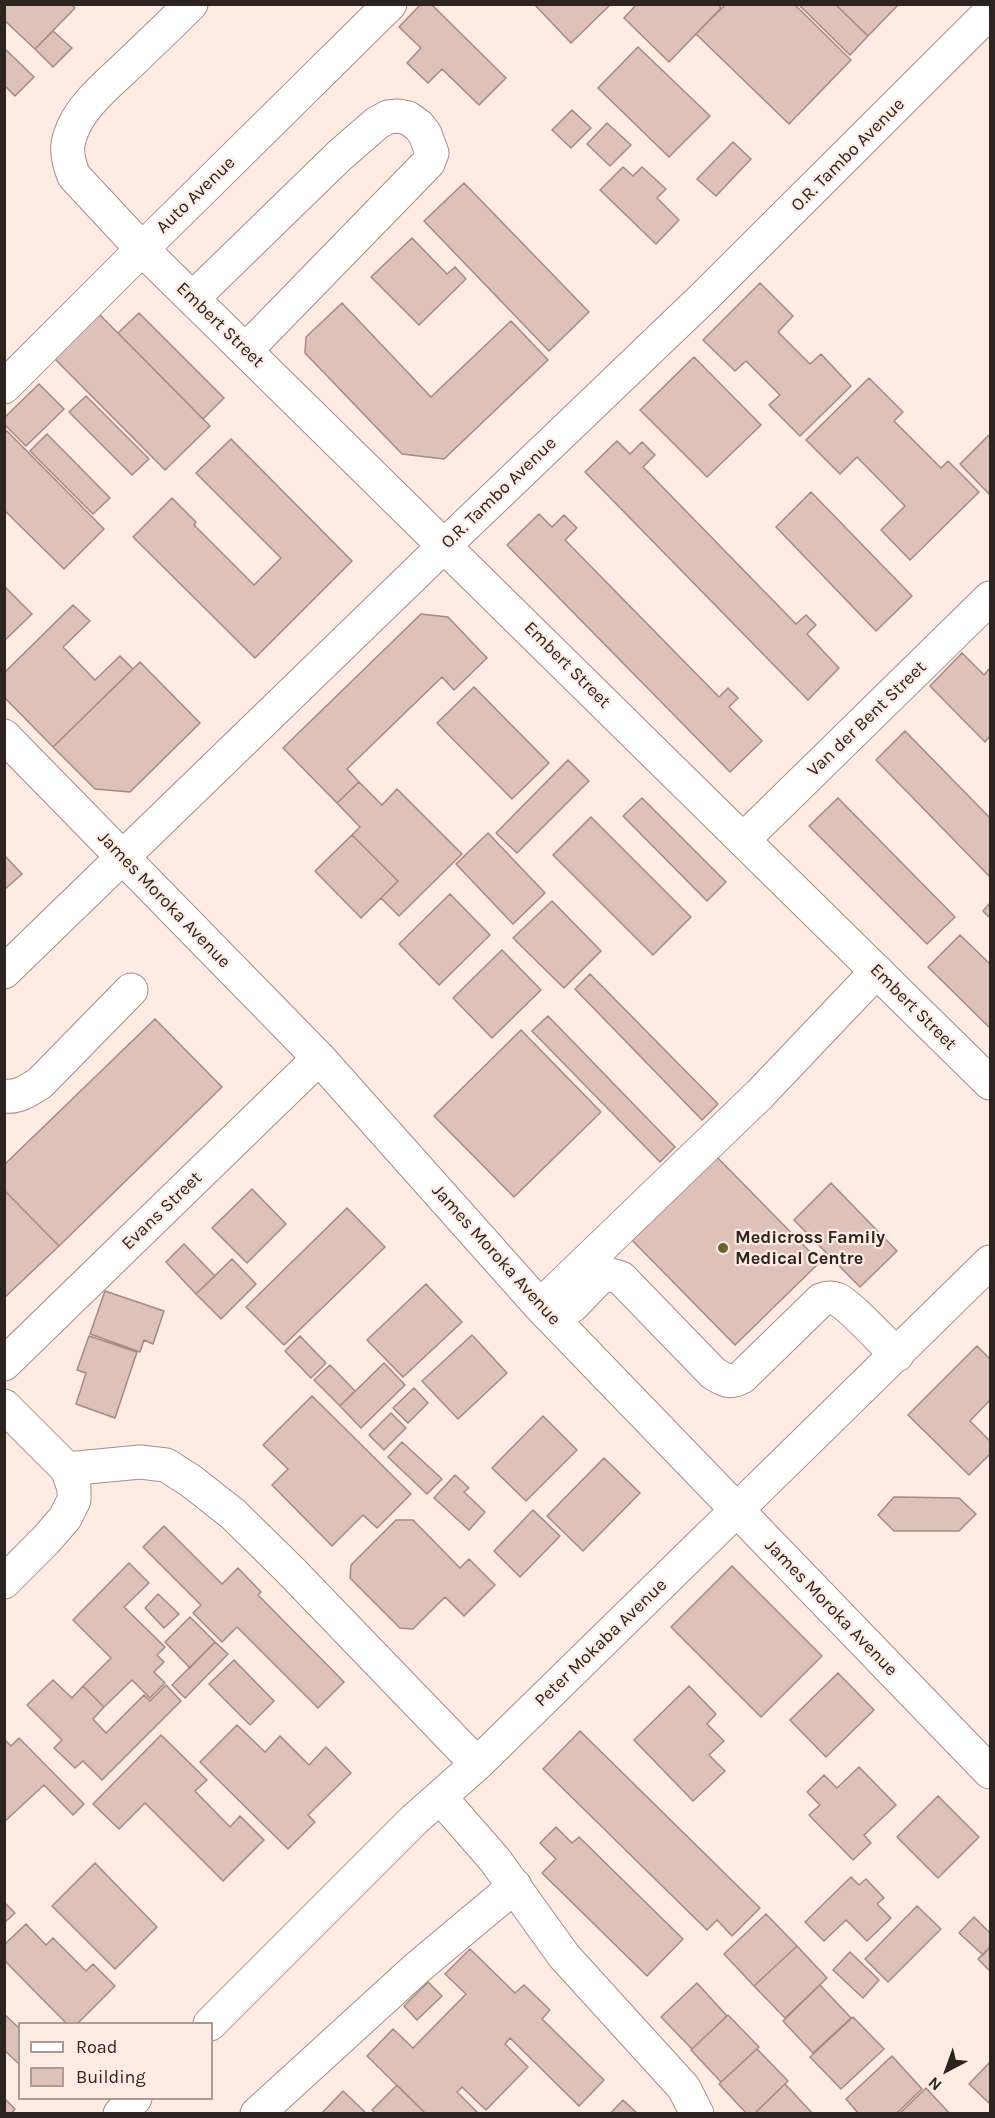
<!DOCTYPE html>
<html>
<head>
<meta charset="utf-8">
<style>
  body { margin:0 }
  #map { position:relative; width:995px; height:2118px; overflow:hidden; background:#fdebe4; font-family:Karla,sans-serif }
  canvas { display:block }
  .frame { position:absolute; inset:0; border:6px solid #2d231f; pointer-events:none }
  .legend { position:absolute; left:18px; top:2022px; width:195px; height:78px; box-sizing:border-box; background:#fdebe4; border:2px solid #aa9b95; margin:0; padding:8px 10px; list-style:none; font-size:18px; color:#2d231f }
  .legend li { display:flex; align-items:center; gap:12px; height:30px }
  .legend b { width:30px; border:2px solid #aa9b95 }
  .north { position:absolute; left:917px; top:2040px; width:60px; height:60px; -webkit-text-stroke:4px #fdebe4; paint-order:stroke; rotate:221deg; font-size:16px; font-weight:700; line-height:24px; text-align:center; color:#2d231f }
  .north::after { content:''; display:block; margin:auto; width:21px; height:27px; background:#2d231f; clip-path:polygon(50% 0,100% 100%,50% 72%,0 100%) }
</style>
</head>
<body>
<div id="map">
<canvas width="995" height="2118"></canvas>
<div class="frame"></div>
<ul class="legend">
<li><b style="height:8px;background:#fff"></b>Road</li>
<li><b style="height:16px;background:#dec1b8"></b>Building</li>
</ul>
<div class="north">N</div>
</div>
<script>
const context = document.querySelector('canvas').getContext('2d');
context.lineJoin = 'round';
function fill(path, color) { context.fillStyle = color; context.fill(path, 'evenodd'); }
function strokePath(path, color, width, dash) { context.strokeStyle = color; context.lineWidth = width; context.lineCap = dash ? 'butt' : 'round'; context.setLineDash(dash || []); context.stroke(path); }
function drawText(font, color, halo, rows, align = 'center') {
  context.font = font + ' Karla,sans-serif'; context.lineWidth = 4.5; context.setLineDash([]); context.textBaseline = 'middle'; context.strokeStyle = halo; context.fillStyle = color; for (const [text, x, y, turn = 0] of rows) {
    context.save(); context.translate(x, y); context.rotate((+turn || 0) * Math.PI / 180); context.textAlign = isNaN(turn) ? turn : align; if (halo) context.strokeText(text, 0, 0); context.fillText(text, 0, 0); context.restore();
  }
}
const building = new Path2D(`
  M 4,4 L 71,4 L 75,8 L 35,49 L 4,20 Z
  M 421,4 L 431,4 L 506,78 L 479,105 L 442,69 L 428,83 L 407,63 L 421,48 L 399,27 Z
  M 534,4 L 611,4 L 571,43 Z
  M 637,4 L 718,4 L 721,8 L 669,62 L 624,18 Z
  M 726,4 L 794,4 L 851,60 L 789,124 L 696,34 Z
  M 798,4 L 835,4 L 868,36 L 850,55 Z
  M 835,4 L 899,4 L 868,36 Z
  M 53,31 L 72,48 L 53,67 L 35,49 Z
  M 638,47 L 710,116 L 669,157 L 598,88 Z
  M 4,48 L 34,77 L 15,96 L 4,85 Z
  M 572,110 L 591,128 L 571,148 L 552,130 Z
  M 607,123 L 631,145 L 610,166 L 587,144 Z
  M 733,142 L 751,159 L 716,196 L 697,179 Z
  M 623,167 L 633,176 L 642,167 L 666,189 L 657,198 L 679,220 L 656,244 L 600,190 Z
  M 464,183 L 589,312 L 549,351 L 424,221 Z
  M 412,238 L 447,274 L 455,267 L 466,279 L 419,325 L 371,277 Z
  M 760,283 L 793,316 L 778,332 L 810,364 L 821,354 L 851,386 L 800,436 L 769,405 L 780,395 L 746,361 L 735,371 L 703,340 Z
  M 342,303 L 431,397 L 511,321 L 548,360 L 444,459 L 402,454 L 305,353 L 306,337 Z
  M 98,313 L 210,426 L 165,470 L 53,357 Z
  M 139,313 L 224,398 L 203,419 L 118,333 Z
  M 694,357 L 761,425 L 707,477 L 640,410 Z
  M 869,378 L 903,412 L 894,421 L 941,468 L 948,461 L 979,492 L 910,560 L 881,530 L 905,506 L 857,457 L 840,474 L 806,440 Z
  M 39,384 L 64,409 L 26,446 L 4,424 L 4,418 Z
  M 86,396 L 149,459 L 132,475 L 69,412 Z
  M 7,431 L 104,529 L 64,569 L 4,510 L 4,433 Z
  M 47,434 L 110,498 L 93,514 L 30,451 Z
  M 990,434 L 990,495 L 960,464 Z
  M 231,439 L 352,561 L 255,658 L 133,537 L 172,498 L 196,522 L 194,525 L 254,585 L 281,558 L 196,473 Z
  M 617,441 L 630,454 L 642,442 L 655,455 L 643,467 L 796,624 L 806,615 L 816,625 L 807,634 L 839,668 L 808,700 L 585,472 Z
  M 811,492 L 912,596 L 876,631 L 776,527 Z
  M 539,514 L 552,527 L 564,515 L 577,528 L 565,540 L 719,697 L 728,688 L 738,698 L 729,707 L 762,741 L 730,772 L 507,545 Z
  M 4,586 L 32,614 L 4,641 Z
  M 73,605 L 90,621 L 63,647 L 95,680 L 120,656 L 133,669 L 53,747 L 4,697 L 4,673 Z
  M 421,614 L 448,617 L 487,658 L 454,690 L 442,677 L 347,769 L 359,782 L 337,803 L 283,748 Z
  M 962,653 L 984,675 L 990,668 L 990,736 L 985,742 L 930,686 Z
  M 140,662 L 200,723 L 130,792 L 95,789 L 53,747 Z
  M 474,687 L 549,763 L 512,799 L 437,723 Z
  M 905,731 L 990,818 L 990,877 L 876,760 Z
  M 568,760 L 589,781 L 517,853 L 496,833 Z
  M 359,782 L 382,805 L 397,789 L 462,854 L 399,916 L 381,898 L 398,881 L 352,835 L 360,827 L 337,803 Z
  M 642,798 L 726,882 L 707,901 L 623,816 Z
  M 838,798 L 955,917 L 927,944 L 809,826 Z
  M 591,817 L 691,917 L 653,955 L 553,855 Z
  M 488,833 L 545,893 L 513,924 L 456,864 Z
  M 352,835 L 398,881 L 361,918 L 315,871 Z
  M 4,855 L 22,874 L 4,890 Z
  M 450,894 L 490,935 L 439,985 L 399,944 Z
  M 552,901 L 601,951 L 564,988 L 513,938 Z
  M 990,903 L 990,918 L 983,911 Z
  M 960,935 L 990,964 L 990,1028 L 928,967 Z
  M 502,950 L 541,990 L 492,1038 L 453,998 Z
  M 590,974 L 718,1104 L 702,1120 L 575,989 Z
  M 548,1016 L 675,1147 L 660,1162 L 532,1031 Z
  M 155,1019 L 222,1087 L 59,1246 L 4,1190 L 4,1165 Z
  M 521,1030 L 601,1112 L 514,1197 L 434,1116 Z
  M 710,1150 L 820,1262 L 735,1345 L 625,1233 Z
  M 831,1183 L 897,1251 L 860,1287 L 794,1220 Z
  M 252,1189 L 286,1224 L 247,1263 L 212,1228 Z
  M 4,1190 L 59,1246 L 4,1298 Z
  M 347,1208 L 385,1247 L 284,1345 L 246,1307 Z
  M 184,1244 L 215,1276 L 196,1294 L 166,1262 Z
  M 232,1259 L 256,1284 L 221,1319 L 196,1294 Z
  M 426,1284 L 462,1322 L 403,1377 L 367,1340 Z
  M 105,1291 L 164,1311 L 153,1344 L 144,1340 L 140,1352 L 90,1334 Z
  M 472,1335 L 507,1373 L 458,1419 L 422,1381 Z
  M 89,1336 L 137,1352 L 115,1418 L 76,1404 L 86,1373 L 77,1370 Z
  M 300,1336 L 326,1363 L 311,1378 L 285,1351 Z
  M 977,1346 L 990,1359 L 990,1400 L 970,1421 L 990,1441 L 990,1454 L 969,1475 L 908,1415 Z
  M 384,1363 L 405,1385 L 361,1428 L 340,1406 Z
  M 330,1365 L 355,1391 L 340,1406 L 314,1380 Z
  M 414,1388 L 428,1403 L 408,1423 L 393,1408 Z
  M 312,1396 L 411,1494 L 377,1528 L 363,1515 L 332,1546 L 272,1485 L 288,1469 L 263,1445 Z
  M 391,1413 L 406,1428 L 384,1450 L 369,1435 Z
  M 543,1416 L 577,1450 L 526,1501 L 492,1468 Z
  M 402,1442 L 442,1479 L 427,1494 L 388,1457 Z
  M 604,1458 L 640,1493 L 583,1551 L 547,1516 Z
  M 455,1475 L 469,1488 L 464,1492 L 485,1512 L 469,1530 L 434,1498 Z
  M 894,1497 L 959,1498 L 976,1514 L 959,1531 L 894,1531 L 878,1515 Z
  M 533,1510 L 560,1536 L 520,1577 L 494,1551 Z
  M 396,1520 L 413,1520 L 460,1568 L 469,1559 L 495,1585 L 464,1616 L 445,1597 L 413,1629 L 400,1628 L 350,1578 L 351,1565 Z
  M 164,1526 L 222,1584 L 238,1568 L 261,1592 L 258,1595 L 344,1682 L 318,1708 L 237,1627 L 222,1642 L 193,1613 L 201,1605 L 143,1547 Z
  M 129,1563 L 149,1583 L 124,1607 L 165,1647 L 157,1655 L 164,1662 L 154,1672 L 165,1683 L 150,1698 L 132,1680 L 104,1707 L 83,1686 L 111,1658 L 73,1620 Z
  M 732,1566 L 822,1656 L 761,1717 L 671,1627 Z
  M 158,1594 L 179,1614 L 164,1628 L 145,1608 Z
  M 190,1617 L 215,1642 L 190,1668 L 165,1642 Z
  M 215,1642 L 228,1654 L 185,1698 L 172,1685 Z
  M 234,1660 L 274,1701 L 250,1725 L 209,1684 Z
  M 838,1673 L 874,1710 L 826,1757 L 790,1720 Z
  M 53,1680 L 72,1698 L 83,1686 L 104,1707 L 93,1719 L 106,1733 L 144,1695 L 150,1701 L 166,1685 L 181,1701 L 102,1780 L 83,1761 L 75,1768 L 54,1748 L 62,1740 L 27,1705 Z
  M 689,1686 L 716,1714 L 707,1724 L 724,1741 L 709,1755 L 725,1771 L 693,1801 L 634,1740 Z
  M 237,1725 L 265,1752 L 280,1736 L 309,1765 L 326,1747 L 351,1773 L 308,1815 L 315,1822 L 288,1849 L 200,1762 Z
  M 580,1731 L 760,1908 L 732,1936 L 717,1920 L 707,1930 L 543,1769 Z
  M 161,1735 L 207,1780 L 195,1791 L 230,1827 L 240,1816 L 264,1840 L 223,1881 L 145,1803 L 119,1829 L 93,1804 Z
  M 19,1738 L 84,1804 L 73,1815 L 44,1785 L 4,1822 L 4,1739 L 11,1746 Z
  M 859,1767 L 896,1805 L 864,1835 L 871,1843 L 853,1860 L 809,1815 L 820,1805 L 807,1792 L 824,1775 L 837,1788 Z
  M 938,1796 L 979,1837 L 938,1878 L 897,1837 Z
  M 556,1827 L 572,1843 L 579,1837 L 683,1939 L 647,1976 L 542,1873 L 556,1859 L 540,1843 Z
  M 95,1863 L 157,1927 L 115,1969 L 52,1906 Z
  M 851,1877 L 859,1885 L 866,1879 L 884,1898 L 877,1904 L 891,1918 L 867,1941 L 846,1920 L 824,1941 L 805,1922 Z
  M 4,1902 L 15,1913 L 4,1923 Z
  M 917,1906 L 941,1929 L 888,1982 L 865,1959 Z
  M 766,1914 L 797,1946 L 754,1986 L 724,1954 Z
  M 974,1917 L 990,1933 L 990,1947 L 983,1955 L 959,1933 Z
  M 26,1924 L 46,1945 L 53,1938 L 86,1971 L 93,1964 L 115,1986 L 77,2024 L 67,2024 L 4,1960 L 4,1945 Z
  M 797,1946 L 827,1978 L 785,2018 L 754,1986 Z
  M 990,1947 L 990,1971 L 978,1959 Z
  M 470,1949 L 515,1993 L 524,1985 L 550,2010 L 542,2019 L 604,2080 L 579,2106 L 510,2038 L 505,2044 L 528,2067 L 486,2110 L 462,2087 L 457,2092 L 479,2114 L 426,2114 L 367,2056 L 393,2029 L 413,2048 L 466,1994 L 445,1974 Z
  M 850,1952 L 879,1980 L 863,1998 L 833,1970 Z
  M 428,1982 L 442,1996 L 417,2020 L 404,2006 Z
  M 697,1983 L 727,2016 L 692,2049 L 661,2017 Z
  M 820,1985 L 851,2018 L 813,2053 L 783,2021 Z
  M 4,2014 L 20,2029 L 20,2065 L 4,2050 Z
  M 728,2015 L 759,2047 L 721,2082 L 691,2050 Z
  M 853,2017 L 884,2049 L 841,2089 L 810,2057 Z
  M 757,2049 L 788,2081 L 754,2114 L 747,2114 L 719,2084 Z
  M 892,2056 L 922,2089 L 896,2114 L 859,2114 L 846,2099 Z
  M 990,2062 L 990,2104 L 969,2084 Z
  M 785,2084 L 813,2114 L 754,2114 Z
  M 397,2085 L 426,2114 L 376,2114 L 372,2110 Z
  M 926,2088 L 950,2114 L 899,2114 Z
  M 343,2091 L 367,2114 L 321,2114 Z
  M 4,2098 L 15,2109 L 11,2114 L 4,2114 Z
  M 623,2100 L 638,2114 L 610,2114 Z`);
fill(building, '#dec1b8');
strokePath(building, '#a58982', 1.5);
const minor = new Path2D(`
  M 191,4 C 170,25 149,45 128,65 C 107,85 79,107 70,136 C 65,149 69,164 74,176 L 142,249 L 990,1083
  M 193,298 L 339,156 L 377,123 L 388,117 L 398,116 L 408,118 L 419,126 L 425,134 L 432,153 L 428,163 L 246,350
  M 4,387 L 142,249 L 390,4
  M 4,736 L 319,1058 L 540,1306 L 990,1772
  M 743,840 L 990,598
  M 4,972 L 445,545 L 702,299 L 990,12
  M 4,1096 C 18,1098 29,1090 40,1083 L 131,990
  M 540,1306 L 760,1094 L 877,971
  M 572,1306 L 601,1276 L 608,1274 L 621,1278 L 713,1373 C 724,1380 730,1384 742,1377 L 821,1300 C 826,1298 831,1297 836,1299 C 848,1303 885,1344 897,1355
  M 4,1364 L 319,1058
  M 4,1406 L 67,1469 L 74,1488 L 74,1500 L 65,1518 L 45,1541 L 4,1582
  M 67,1469 L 140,1462 L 166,1465 L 191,1481 L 233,1514 L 290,1570 L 477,1764
  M 440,1797 L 495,1860 L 564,1956 L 684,2088 L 697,2114
  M 210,2024 L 415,1819 L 477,1764 L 990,1262
  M 120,2114 L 135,2098
  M 257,2114 L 417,1968 L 515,1886`);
strokePath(minor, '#a88d83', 35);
strokePath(minor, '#fff', 33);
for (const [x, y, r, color] of [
  [723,1248,6,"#6c602d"]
]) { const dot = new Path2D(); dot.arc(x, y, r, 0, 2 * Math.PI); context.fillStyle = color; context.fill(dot); strokePath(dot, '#fdebe4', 2); }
drawText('18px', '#2d231f', '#fdebe4', [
  ["O.R. Tambo Avenue",848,155,-45],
  ["Auto Avenue",196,195,-44],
  ["Embert Street",220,325,44],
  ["O.R. Tambo Avenue",499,493,-44],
  ["Embert Street",567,665,45],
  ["Van der Bent Street",867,719,-44],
  ["James Moroka Avenue",164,900,46],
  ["Embert Street",913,1007,45],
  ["Evans Street",162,1211,-44],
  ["James Moroka Avenue",496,1255,48],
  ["James Moroka Avenue",831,1608,46],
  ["Peter Mokaba Avenue",601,1643,-44]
]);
drawText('bold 18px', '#2d231f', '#fdebe4', [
  ["Medicross Family",735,1238],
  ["Medical Centre",735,1259]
], 'left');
</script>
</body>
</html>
